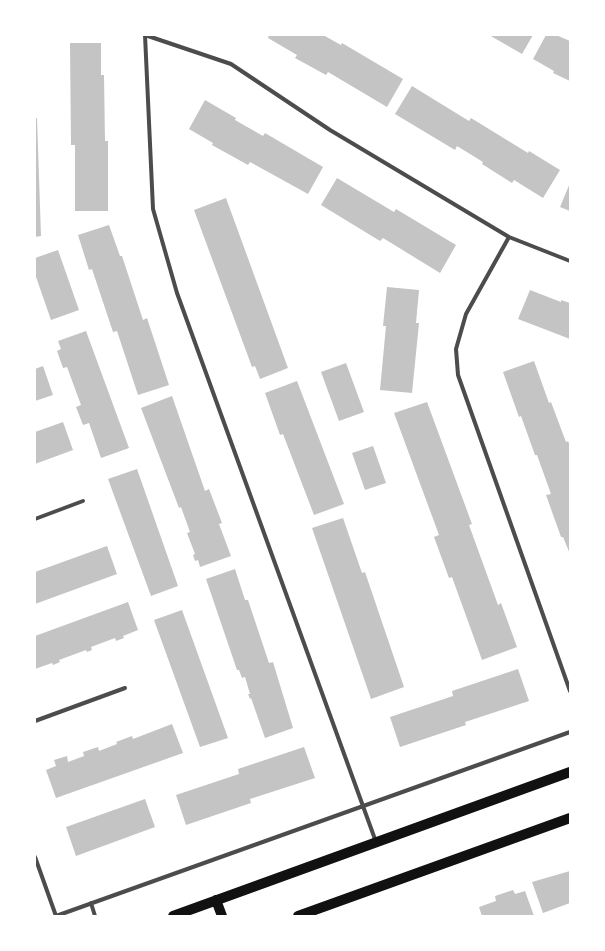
<!DOCTYPE html>
<html>
<head>
<meta charset="utf-8">
<style>
  body { margin:0 }
  #map { position:relative; width:605px; height:951px; overflow:hidden; background:#fff; font-family:"Source Sans 3",sans-serif }
  canvas { display:block }
  .frame { position:absolute; inset:0; border:36px solid #fff; pointer-events:none }
</style>
</head>
<body>
<div id="map">
<canvas width="605" height="951"></canvas>
<div class="frame"></div>
</div>
<script>
const context = document.querySelector('canvas').getContext('2d');
context.lineJoin = 'round';
function fill(path, color) { context.fillStyle = color; context.fill(path, 'evenodd'); }
function strokePath(path, color, width, dash) { context.strokeStyle = color; context.lineWidth = width; context.lineCap = dash ? 'butt' : 'round'; context.setLineDash(dash || []); context.stroke(path); }
fill(new Path2D(`
  M 269,35 L 323,35 L 341,45 L 342,43 L 403,79 L 387,107 L 328,72 L 326,75 L 295,58 L 297,55 L 268,38 Z
  M 489,35 L 533,35 L 522,54 Z
  M 546,35 L 556,35 L 570,41 L 570,81 L 553,73 L 554,71 L 533,59 Z
  M 70,43 L 101,43 L 101,75 L 104,75 L 105,141 L 108,141 L 108,211 L 75,211 L 75,145 L 71,145 Z
  M 412,86 L 469,121 L 471,118 L 528,153 L 529,151 L 560,170 L 543,198 L 514,180 L 512,183 L 482,164 L 483,162 L 457,146 L 455,150 L 395,114 Z
  M 205,100 L 236,118 L 235,120 L 263,136 L 265,133 L 323,167 L 308,194 L 250,162 L 248,165 L 212,145 L 213,143 L 189,129 Z
  M 37,118 L 41,236 L 35,237 L 35,119 Z
  M 337,178 L 394,212 L 396,209 L 456,245 L 440,273 L 383,238 L 380,241 L 321,205 Z
  M 570,183 L 570,211 L 560,207 Z
  M 226,198 L 288,368 L 260,379 L 255,366 L 252,367 L 194,210 Z
  M 109,225 L 120,256 L 122,256 L 143,320 L 147,318 L 169,385 L 138,395 L 117,331 L 113,332 L 92,269 L 89,270 L 78,235 Z
  M 58,250 L 79,310 L 51,320 L 35,274 L 35,258 Z
  M 387,287 L 419,290 L 416,323 L 419,323 L 412,393 L 380,390 L 386,326 L 383,326 Z
  M 530,290 L 561,302 L 561,300 L 570,303 L 570,339 L 518,319 Z
  M 86,331 L 129,448 L 101,458 L 89,423 L 83,425 L 76,407 L 81,405 L 67,367 L 63,368 L 57,351 L 61,349 L 58,341 Z
  M 534,361 L 549,403 L 551,402 L 566,442 L 568,441 L 570,446 L 570,554 L 563,537 L 561,537 L 546,495 L 551,494 L 537,455 L 535,455 L 521,416 L 519,417 L 503,372 Z
  M 346,363 L 364,412 L 339,421 L 321,372 Z
  M 43,366 L 53,395 L 35,401 L 35,369 Z
  M 297,381 L 344,504 L 314,515 L 283,434 L 280,435 L 265,393 Z
  M 172,396 L 205,491 L 209,489 L 222,523 L 219,524 L 231,556 L 200,567 L 198,560 L 195,561 L 193,555 L 195,554 L 187,533 L 190,532 L 181,507 L 179,508 L 141,408 Z
  M 427,402 L 472,524 L 469,525 L 498,605 L 501,603 L 517,647 L 482,660 L 452,577 L 449,578 L 434,537 L 439,535 L 394,413 Z
  M 63,422 L 73,450 L 35,464 L 35,432 Z
  M 373,446 L 386,483 L 365,490 L 352,453 Z
  M 137,469 L 178,586 L 151,596 L 108,479 Z
  M 343,518 L 362,573 L 365,572 L 404,687 L 371,699 L 312,528 Z
  M 107,546 L 117,574 L 35,604 L 35,572 Z
  M 235,569 L 245,600 L 248,600 L 269,663 L 273,662 L 293,728 L 265,738 L 251,698 L 250,699 L 248,694 L 250,694 L 245,677 L 242,678 L 239,670 L 237,670 L 206,579 Z
  M 128,602 L 138,630 L 123,636 L 124,638 L 116,641 L 115,638 L 91,647 L 92,650 L 87,652 L 86,650 L 59,660 L 60,662 L 53,665 L 52,663 L 35,669 L 35,636 Z
  M 182,610 L 228,738 L 200,747 L 154,620 Z
  M 518,669 L 529,701 L 465,722 L 466,725 L 400,747 L 390,717 L 453,696 L 452,691 Z
  M 172,724 L 183,753 L 56,798 L 46,770 L 56,766 L 54,760 L 67,756 L 68,762 L 84,756 L 83,752 L 98,747 L 99,751 L 117,744 L 116,742 L 132,736 L 133,739 Z
  M 304,747 L 315,778 L 250,799 L 251,803 L 186,825 L 176,795 L 239,774 L 238,769 Z
  M 145,799 L 155,827 L 76,856 L 66,827 Z
  M 570,871 L 570,903 L 543,913 L 532,882 Z
  M 513,890 L 515,894 L 525,891 L 534,916 L 482,916 L 479,907 L 496,901 L 495,896 Z`), '#c4c4c4');
strokePath(new Path2D(`
  M 145,35 L 153,209 L 177,293 L 376,842
  M 145,35 L 231,64 L 330,130 L 509,237 L 570,261
  M 509,237 L 466,314 L 456,349 L 458,375 L 570,691
  M 35,519 L 83,501
  M 35,721 L 125,688
  M 35,857 L 56,916
  M 91,903 L 95,916
  M 56,916 L 570,732`), '#4c4c4c', 4);
strokePath(new Path2D(`
  M 216,900 L 222,916
  M 173,916 L 570,772
  M 298,916 L 570,818`), '#111', 10);
</script>
</body>
</html>
